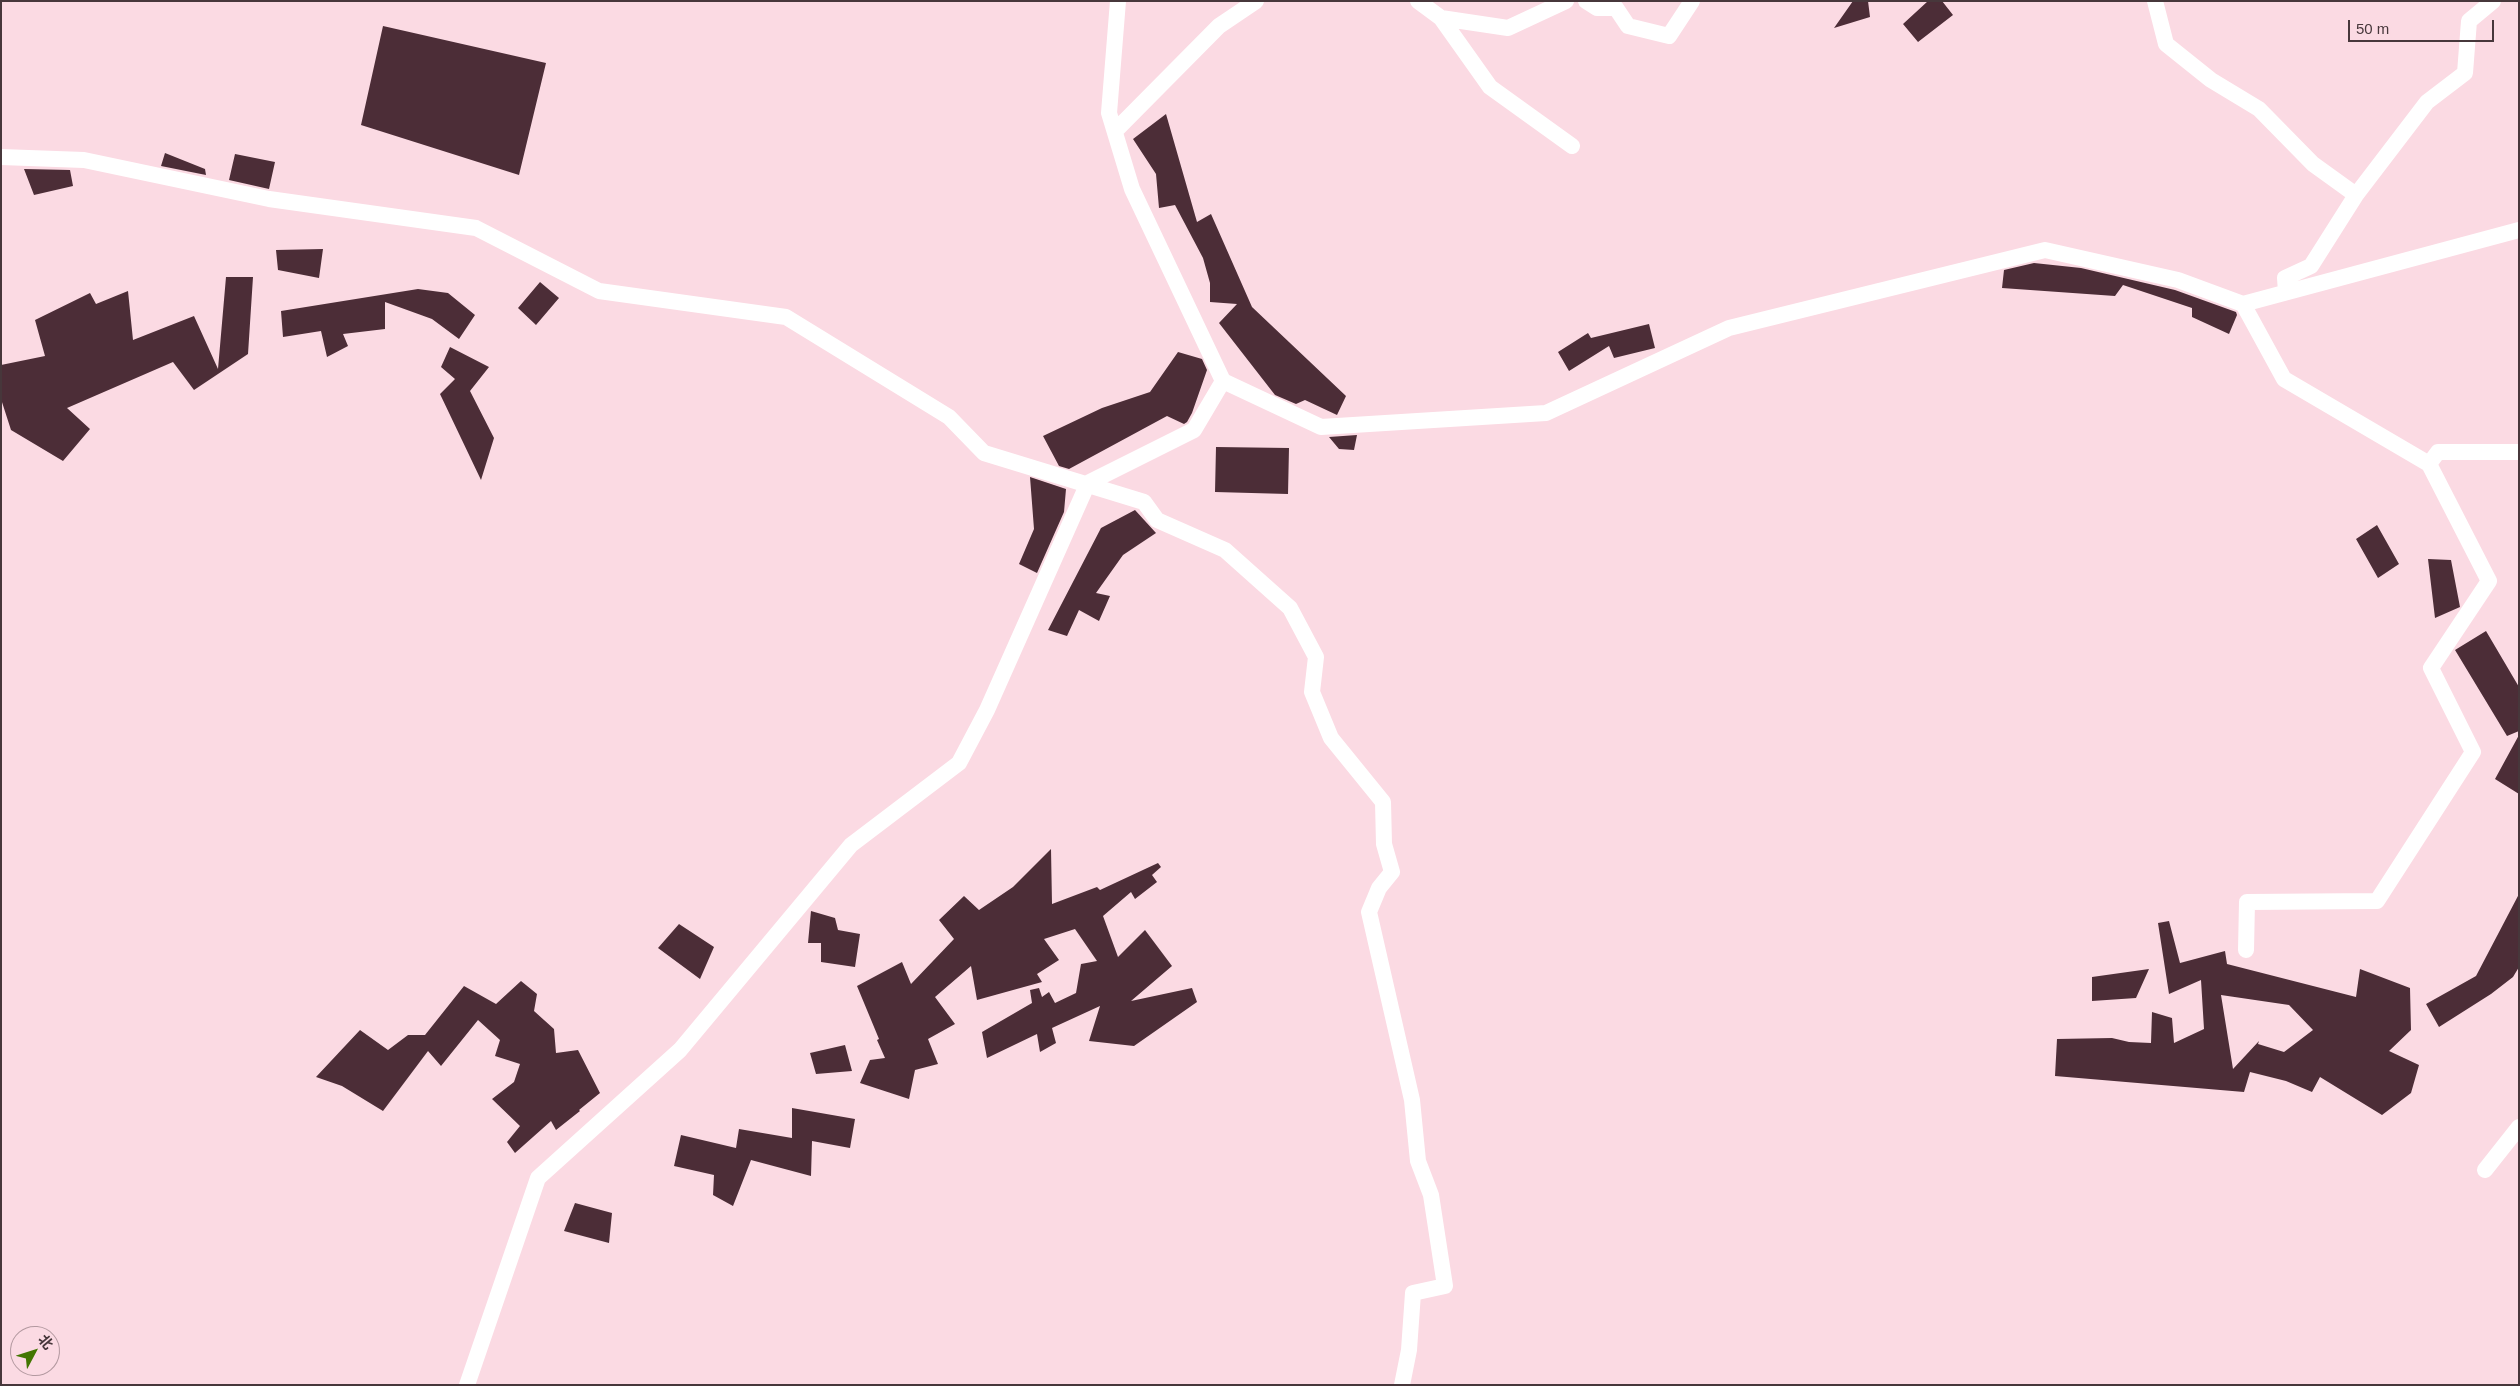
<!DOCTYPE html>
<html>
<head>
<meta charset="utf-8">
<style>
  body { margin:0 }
  #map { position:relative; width:2520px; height:1386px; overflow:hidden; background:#fbdae3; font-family:Helvetica,"Noto Sans SC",sans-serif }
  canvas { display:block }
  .frame { position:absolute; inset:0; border:2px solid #47373b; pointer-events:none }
  .north { position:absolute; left:10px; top:1326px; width:50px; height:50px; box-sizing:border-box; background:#fbdae3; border:1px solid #b399a0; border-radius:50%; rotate:50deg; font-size:14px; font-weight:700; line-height:20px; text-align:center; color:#47373b }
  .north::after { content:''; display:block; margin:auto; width:18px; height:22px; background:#427601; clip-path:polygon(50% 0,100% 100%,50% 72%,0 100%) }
  .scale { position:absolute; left:2348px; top:20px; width:146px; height:22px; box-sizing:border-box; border:2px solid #47373b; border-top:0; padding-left:6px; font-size:15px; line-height:18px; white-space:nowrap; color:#47373b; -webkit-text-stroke:4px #fbdae3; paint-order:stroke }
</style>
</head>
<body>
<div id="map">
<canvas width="2520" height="1386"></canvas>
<div class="frame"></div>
<div class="north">北</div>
<div class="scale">50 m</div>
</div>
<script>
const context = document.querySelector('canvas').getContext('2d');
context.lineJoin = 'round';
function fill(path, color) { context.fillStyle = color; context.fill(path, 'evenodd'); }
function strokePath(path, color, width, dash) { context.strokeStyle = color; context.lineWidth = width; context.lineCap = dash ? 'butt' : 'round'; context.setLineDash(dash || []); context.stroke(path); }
fill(new Path2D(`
  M 1853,1 L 1868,1 L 1870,17 L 1834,28 Z
  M 1928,1 L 1942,1 L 1953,15 L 1918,42 L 1903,24 Z
  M 383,26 L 546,63 L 519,175 L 361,125 Z
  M 1166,114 L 1197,222 L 1211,214 L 1252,307 L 1346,396 L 1337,415 L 1305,400 L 1296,404 L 1275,395 L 1219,323 L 1237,304 L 1210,302 L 1210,283 L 1203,258 L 1175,205 L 1159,208 L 1156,174 L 1133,139 Z
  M 165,153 L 205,169 L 206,175 L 161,166 Z
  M 235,154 L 275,162 L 269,189 L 229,180 Z
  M 24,169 L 70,170 L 73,186 L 34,195 Z
  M 323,249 L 319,278 L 278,270 L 276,250 Z
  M 2034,263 L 2081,268 L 2175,290 L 2236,312 L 2237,315 L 2229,334 L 2192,317 L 2192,308 L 2123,285 L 2115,296 L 2002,288 L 2004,270 Z
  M 226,277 L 253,277 L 248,354 L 194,390 L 173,362 L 67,408 L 90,429 L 63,461 L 11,430 L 1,399 L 1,365 L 45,356 L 35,320 L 90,293 L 96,304 L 128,291 L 133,340 L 194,316 L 218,369 Z
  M 540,282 L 559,298 L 536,325 L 518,308 Z
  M 418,289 L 448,293 L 475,315 L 459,339 L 432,319 L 385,302 L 385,329 L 343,334 L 348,346 L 327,357 L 321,331 L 283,337 L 281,311 Z
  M 1649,324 L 1655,348 L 1614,358 L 1609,346 L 1569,371 L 1558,352 L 1588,333 L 1591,338 Z
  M 450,347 L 489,367 L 470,391 L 494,438 L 481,480 L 440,394 L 455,379 L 441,367 Z
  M 1178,352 L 1202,359 L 1207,370 L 1192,413 L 1187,422 L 1184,424 L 1167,416 L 1069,469 L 1059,466 L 1043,436 L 1102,408 L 1150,392 Z
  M 1357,435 L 1354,450 L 1339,449 L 1329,437 Z
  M 1216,447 L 1289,448 L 1288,494 L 1215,492 Z
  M 1030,477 L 1066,489 L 1064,512 L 1037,573 L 1019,564 L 1034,529 Z
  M 1135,510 L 1156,533 L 1123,555 L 1096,593 L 1110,596 L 1099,621 L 1079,610 L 1067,636 L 1048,630 L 1101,528 Z
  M 2377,525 L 2399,564 L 2378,578 L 2356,539 Z
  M 2428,559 L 2451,560 L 2460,607 L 2435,618 Z
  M 2486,631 L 2519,687 L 2519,731 L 2507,736 L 2455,650 Z
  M 2519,735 L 2519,794 L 2495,779 Z
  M 1051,849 L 1052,904 L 1097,887 L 1100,890 L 1158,863 L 1161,867 L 1152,875 L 1157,882 L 1135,899 L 1131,892 L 1103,916 L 1118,957 L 1145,930 L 1172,966 L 1131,1001 L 1192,988 L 1197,1002 L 1134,1046 L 1089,1041 L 1100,1006 L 1052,1028 L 1056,1043 L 1040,1052 L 1037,1034 L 987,1058 L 982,1032 L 1032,1003 L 1030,990 L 1039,988 L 1042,997 L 1049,992 L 1055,1003 L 1076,993 L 1081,964 L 1097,961 L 1075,929 L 1044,939 L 1059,960 L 1037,974 L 1042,982 L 977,1000 L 971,966 L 935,997 L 955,1024 L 928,1039 L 938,1064 L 915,1070 L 909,1099 L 860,1083 L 870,1060 L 885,1058 L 877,1040 L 879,1039 L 857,986 L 902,962 L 911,984 L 954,939 L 939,920 L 964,896 L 979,910 L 1013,887 Z
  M 2519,894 L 2519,967 L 2513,977 L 2491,994 L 2439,1027 L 2426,1004 L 2476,976 Z
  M 811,911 L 835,918 L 838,930 L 860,934 L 855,967 L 821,962 L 821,943 L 808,943 Z
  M 2169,921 L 2180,963 L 2225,951 L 2227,964 L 2356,997 L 2360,969 L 2410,988 L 2411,1030 L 2389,1051 L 2419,1065 L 2411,1093 L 2382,1115 L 2320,1077 L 2312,1092 L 2286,1081 L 2250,1072 L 2244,1092 L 2055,1076 L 2057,1039 L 2112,1038 L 2129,1042 L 2151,1043 L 2152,1012 L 2172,1018 L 2174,1043 L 2204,1029 L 2201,980 L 2169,994 L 2158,923 ZM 2221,995 L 2289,1005 L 2313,1030 L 2284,1052 L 2258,1044 L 2259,1041 L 2233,1069 Z
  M 679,924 L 714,947 L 700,979 L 658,948 Z
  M 2149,969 L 2136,998 L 2092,1001 L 2092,977 Z
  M 521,981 L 537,994 L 534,1011 L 554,1029 L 556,1053 L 578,1050 L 600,1093 L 579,1110 L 580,1111 L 556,1130 L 551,1121 L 515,1153 L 507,1142 L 520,1126 L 492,1099 L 514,1082 L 520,1064 L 495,1056 L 500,1040 L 478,1020 L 441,1066 L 428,1051 L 383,1111 L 342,1086 L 316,1077 L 360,1030 L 388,1050 L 408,1035 L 425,1035 L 464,986 L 496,1004 Z
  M 845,1045 L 852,1071 L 816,1074 L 810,1053 Z
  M 792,1108 L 855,1119 L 850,1148 L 812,1141 L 811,1176 L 751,1160 L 733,1206 L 713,1195 L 714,1175 L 674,1166 L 681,1135 L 736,1148 L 739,1129 L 792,1138 Z
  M 575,1203 L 612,1213 L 609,1243 L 564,1231 Z`), '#4c2d37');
strokePath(new Path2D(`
  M 1118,1 L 1109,113 L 1132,189 L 1223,381 L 1321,427 L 1546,413 L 1729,328 L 2045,250 L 2178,280 L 2243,304 L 2519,230
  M 1418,1 L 1441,18 L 1490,87 L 1572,146
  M 1586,1 L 1597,8 L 1616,8 L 1628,26 L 1669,36 L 1692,1
  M 2155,1 L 2166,44 L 2211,80 L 2259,109 L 2313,164 L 2356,195
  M 1441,18 L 1508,28 L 1566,1
  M 1115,131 L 1219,26 L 1256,1
  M 1,157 L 84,160 L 269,199 L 476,228 L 599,291 L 786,317 L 949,417 L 984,453 L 1144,502 L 1157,520 L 1225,550 L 1290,608 L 1316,657 L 1312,692 L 1331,738 L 1383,802 L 1384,844 L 1392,872 L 1379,888 L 1369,912 L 1412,1100 L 1418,1161 L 1431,1195 L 1445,1286 L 1413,1293 L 1409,1350 L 1402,1385
  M 2286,292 L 2285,278 L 2311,266 L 2356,195 L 2427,102 L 2465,73 L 2469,21 L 2493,1
  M 2243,304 L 2284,379 L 2429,464 L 2489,581 L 2431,668 L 2473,752 L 2377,901 L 2247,902 L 2246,950
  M 2429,464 L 2438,452 L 2519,452
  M 2485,1170 L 2519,1127
  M 467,1385 L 538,1178 L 680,1050 L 851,845 L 959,763 L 987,710 L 1088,483 L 1194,430 L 1223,381`), '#fff', 16);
</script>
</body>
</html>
